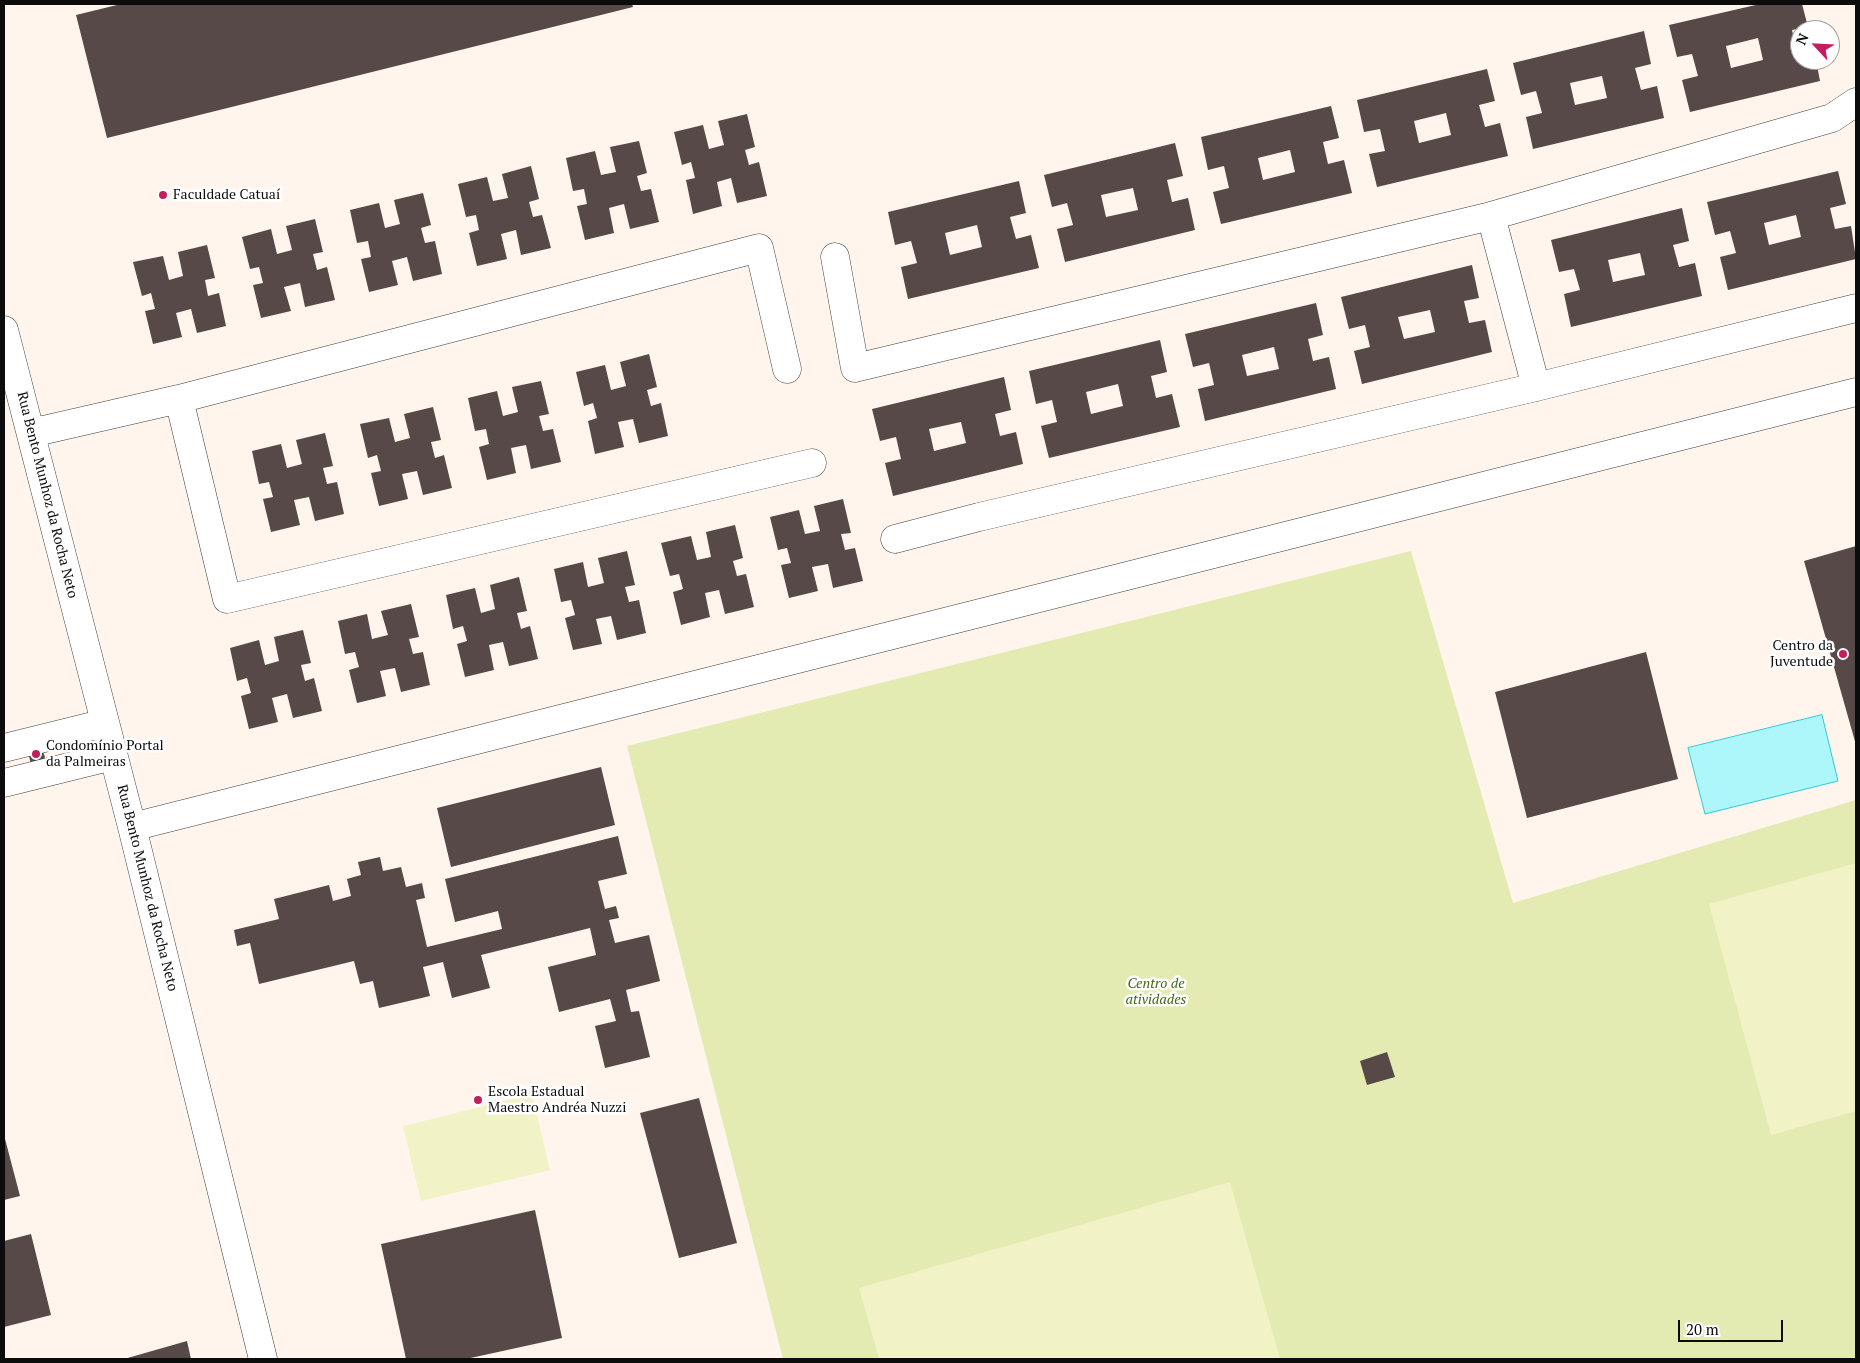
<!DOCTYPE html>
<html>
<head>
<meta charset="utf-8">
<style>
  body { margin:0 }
  #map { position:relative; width:1860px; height:1363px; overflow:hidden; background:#fff5ec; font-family:"PT Serif",serif }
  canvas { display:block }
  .frame { position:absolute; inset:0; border:5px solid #0c0c0c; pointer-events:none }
  .north { position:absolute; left:1790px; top:20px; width:50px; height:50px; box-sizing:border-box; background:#fff; border:1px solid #9e9e9e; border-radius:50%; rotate:295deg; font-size:14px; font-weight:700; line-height:20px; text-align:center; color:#0c0c0c }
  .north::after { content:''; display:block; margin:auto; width:18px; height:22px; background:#c31d5d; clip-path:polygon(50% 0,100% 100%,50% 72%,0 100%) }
  .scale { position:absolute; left:1678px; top:1320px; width:105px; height:22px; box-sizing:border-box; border:2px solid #0c0c0c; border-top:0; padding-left:6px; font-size:15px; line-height:18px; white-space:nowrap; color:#0c0c0c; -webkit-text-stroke:4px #fff; paint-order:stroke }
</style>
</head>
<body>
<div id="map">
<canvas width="1860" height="1363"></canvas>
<div class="frame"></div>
<div class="north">N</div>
<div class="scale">20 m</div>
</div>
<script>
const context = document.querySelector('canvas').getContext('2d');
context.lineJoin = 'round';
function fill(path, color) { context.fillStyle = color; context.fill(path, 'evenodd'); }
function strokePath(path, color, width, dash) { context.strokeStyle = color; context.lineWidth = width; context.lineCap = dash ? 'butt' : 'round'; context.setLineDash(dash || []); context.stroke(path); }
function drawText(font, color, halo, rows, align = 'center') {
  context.font = font + ' "PT Serif",serif'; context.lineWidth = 5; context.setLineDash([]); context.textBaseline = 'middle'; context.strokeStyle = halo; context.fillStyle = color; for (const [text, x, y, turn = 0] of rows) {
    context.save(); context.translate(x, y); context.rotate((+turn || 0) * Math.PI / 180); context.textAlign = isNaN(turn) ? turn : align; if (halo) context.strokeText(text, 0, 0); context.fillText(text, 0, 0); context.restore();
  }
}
fill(new Path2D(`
  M 1411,551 L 1513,903 L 1856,800 L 1856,1359 L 783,1359 L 627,746 Z`), '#e3ebb3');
fill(new Path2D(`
  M 1856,863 L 1856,1111 L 1771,1135 L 1709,904 Z
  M 532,1094 L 550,1170 L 421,1201 L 403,1126 Z
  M 1230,1182 L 1280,1359 L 879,1359 L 859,1288 Z`), '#f1f2c6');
const water = new Path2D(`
  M 1822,715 L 1838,781 L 1705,814 L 1688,748 Z`);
fill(water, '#adf6f9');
strokePath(water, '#30cad4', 1);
fill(new Path2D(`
  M 121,4 L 632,4 L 633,7 L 107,138 L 76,15 Z
  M 1760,4 L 1802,4 L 1808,27 L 1792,30 L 1797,52 L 1800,52 L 1800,60 L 1816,60 L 1820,81 L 1690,112 L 1682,80 L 1698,76 L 1692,54 L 1677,57 L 1669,25 ZM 1758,38 L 1763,60 L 1731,68 L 1726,46 Z
  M 1644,31 L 1651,64 L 1635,68 L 1641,90 L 1657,86 L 1664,118 L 1533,149 L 1526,117 L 1542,113 L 1536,91 L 1521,95 L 1513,63 ZM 1602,76 L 1607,98 L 1575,105 L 1570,83 Z
  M 1487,69 L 1495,101 L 1479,105 L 1485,127 L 1500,123 L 1508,156 L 1377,187 L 1369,154 L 1385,151 L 1380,129 L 1364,132 L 1357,100 ZM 1446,113 L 1451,135 L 1419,143 L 1414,121 Z
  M 1331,106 L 1339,138 L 1323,142 L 1328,164 L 1344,160 L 1352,193 L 1221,224 L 1213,192 L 1229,188 L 1224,166 L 1208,170 L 1201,137 ZM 1290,150 L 1295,172 L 1263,180 L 1258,158 Z
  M 747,114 L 755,147 L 745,150 L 749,165 L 759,162 L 767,196 L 737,203 L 731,178 L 717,182 L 722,206 L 693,214 L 686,180 L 695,178 L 691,162 L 682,165 L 674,132 L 703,125 L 709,149 L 724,145 L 718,121 Z
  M 639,141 L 647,173 L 637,176 L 641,191 L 651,189 L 659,222 L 630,229 L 624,204 L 609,208 L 614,233 L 585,240 L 577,206 L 587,204 L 584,189 L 573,191 L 566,158 L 595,151 L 601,175 L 616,172 L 610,147 Z
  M 1175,143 L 1183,176 L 1167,180 L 1172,202 L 1188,198 L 1195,230 L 1065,262 L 1057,229 L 1073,225 L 1067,203 L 1052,207 L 1044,175 ZM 1133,188 L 1138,210 L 1106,217 L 1101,195 Z
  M 531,166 L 539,199 L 529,202 L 533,217 L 542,215 L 551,248 L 521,255 L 516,230 L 501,234 L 507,259 L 477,266 L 469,233 L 479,230 L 476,215 L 466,217 L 458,184 L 487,177 L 493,201 L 508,198 L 502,174 Z
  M 1838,171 L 1846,204 L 1830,208 L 1835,229 L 1851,226 L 1856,259 L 1728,290 L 1720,257 L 1736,253 L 1730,231 L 1715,235 L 1707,202 ZM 1796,215 L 1801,237 L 1769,245 L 1764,223 Z
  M 1019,181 L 1026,213 L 1010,217 L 1016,239 L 1031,235 L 1039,268 L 908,299 L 901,267 L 917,263 L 911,241 L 895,245 L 888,212 ZM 977,225 L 982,247 L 950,255 L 945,233 Z
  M 423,193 L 431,225 L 421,228 L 425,243 L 435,241 L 442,274 L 413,281 L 407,257 L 392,261 L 398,285 L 369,292 L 361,259 L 371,257 L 368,241 L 357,243 L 350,210 L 379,203 L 385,228 L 400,224 L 394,200 Z
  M 1682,208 L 1689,241 L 1673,245 L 1679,267 L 1695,263 L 1702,296 L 1571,327 L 1564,294 L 1580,290 L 1574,269 L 1559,272 L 1551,240 ZM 1640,253 L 1645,275 L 1613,282 L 1608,260 Z
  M 315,219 L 323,252 L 313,254 L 317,270 L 327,267 L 335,300 L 305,307 L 300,283 L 284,287 L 291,311 L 261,318 L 253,285 L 263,283 L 259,267 L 250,269 L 242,237 L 271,229 L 277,254 L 292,250 L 286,226 Z
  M 207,245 L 215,278 L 205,280 L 208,296 L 219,293 L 226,326 L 197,333 L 191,309 L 176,313 L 182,337 L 153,344 L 145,311 L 155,309 L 151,293 L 142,296 L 133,262 L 163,256 L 169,280 L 183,276 L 178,252 Z
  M 1472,265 L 1479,298 L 1464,301 L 1469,323 L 1485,320 L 1492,352 L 1362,384 L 1354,351 L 1370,347 L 1365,325 L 1349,329 L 1341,297 ZM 1430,310 L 1435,332 L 1404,339 L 1398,317 Z
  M 1316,303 L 1323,335 L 1308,339 L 1313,361 L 1329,357 L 1336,389 L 1205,421 L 1198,389 L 1214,385 L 1209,363 L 1193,367 L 1185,334 ZM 1274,347 L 1279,369 L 1247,376 L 1242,355 Z
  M 1160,340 L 1167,372 L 1151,376 L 1156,398 L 1172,394 L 1180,427 L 1049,458 L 1041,426 L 1057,422 L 1052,400 L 1036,404 L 1029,371 ZM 1118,384 L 1123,406 L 1091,414 L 1086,392 Z
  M 649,354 L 657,387 L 647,390 L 651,406 L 661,403 L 668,436 L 639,443 L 633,419 L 618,422 L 624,447 L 595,454 L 588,421 L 597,418 L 593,403 L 584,406 L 576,372 L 605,365 L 611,390 L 626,386 L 620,362 Z
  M 1004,377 L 1011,410 L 995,414 L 1000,436 L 1016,432 L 1023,464 L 893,496 L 885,463 L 901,459 L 896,437 L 880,441 L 872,409 ZM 961,422 L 966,443 L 934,451 L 929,429 Z
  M 541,381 L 549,414 L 539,416 L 543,431 L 553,429 L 561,462 L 531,469 L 526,445 L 511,448 L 516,473 L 487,480 L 479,447 L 489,444 L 486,429 L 475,431 L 468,398 L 497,391 L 503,416 L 518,412 L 512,387 Z
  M 433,407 L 441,440 L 431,442 L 435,458 L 444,455 L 452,488 L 423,495 L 417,471 L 402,474 L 408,499 L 379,506 L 371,473 L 381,471 L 377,455 L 368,458 L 360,424 L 389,418 L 395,442 L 410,438 L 404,414 Z
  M 325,433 L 333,466 L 323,468 L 327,484 L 337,482 L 344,514 L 315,521 L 309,497 L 294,500 L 300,525 L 271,532 L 263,499 L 273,497 L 269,482 L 259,484 L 252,451 L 281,444 L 287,468 L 302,464 L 296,440 Z
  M 843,499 L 851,533 L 841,534 L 845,550 L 855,548 L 863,581 L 833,588 L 828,564 L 812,567 L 818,591 L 789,598 L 781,565 L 791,563 L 787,548 L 778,550 L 770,517 L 799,510 L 805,534 L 820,531 L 814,506 Z
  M 735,525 L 743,558 L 733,561 L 737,576 L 746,574 L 754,607 L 725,614 L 719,590 L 705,593 L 710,617 L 681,625 L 673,592 L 683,589 L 679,574 L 670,576 L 661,543 L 691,536 L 697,560 L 711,557 L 706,532 Z
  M 1856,546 L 1856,745 L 1804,561 Z
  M 627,551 L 635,585 L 625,587 L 629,602 L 639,600 L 646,633 L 617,640 L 611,616 L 596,619 L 602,644 L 573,650 L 565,618 L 575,615 L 571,600 L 561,602 L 554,569 L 583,562 L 588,587 L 604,583 L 598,558 Z
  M 519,577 L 527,611 L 517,613 L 521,629 L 530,626 L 538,659 L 509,666 L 503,642 L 489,645 L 494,670 L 465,677 L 457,644 L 467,641 L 463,626 L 453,629 L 446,595 L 475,588 L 481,613 L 495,609 L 490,585 Z
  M 411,604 L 419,637 L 409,639 L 413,654 L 423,652 L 430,685 L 401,692 L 395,668 L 380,671 L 386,696 L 357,703 L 349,670 L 359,667 L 355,652 L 345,654 L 338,621 L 367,614 L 372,639 L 388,635 L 381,611 Z
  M 303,630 L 311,663 L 301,665 L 305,681 L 314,678 L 322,711 L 293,718 L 287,694 L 272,698 L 278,722 L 249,729 L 241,696 L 251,693 L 247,678 L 237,681 L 230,648 L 259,640 L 265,665 L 279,661 L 274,637 Z
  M 1646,652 L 1678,779 L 1527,818 L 1495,692 Z
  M 28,751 L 43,752 L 45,757 L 42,762 L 31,765 Z
  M 601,767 L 615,825 L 451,867 L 437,808 Z
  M 618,836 L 627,874 L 598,881 L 605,909 L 616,906 L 619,918 L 609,920 L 615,943 L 649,935 L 660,981 L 626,990 L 631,1012 L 639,1011 L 650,1057 L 605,1068 L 595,1026 L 616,1021 L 610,999 L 559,1012 L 548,967 L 596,955 L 590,928 L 481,955 L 490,988 L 452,998 L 443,962 L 423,967 L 430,996 L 379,1008 L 373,981 L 360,984 L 354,961 L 259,984 L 250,943 L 237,946 L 234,930 L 279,919 L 274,899 L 329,885 L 333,901 L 351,896 L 347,879 L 361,875 L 358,862 L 380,857 L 383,871 L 401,867 L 406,887 L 422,883 L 425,898 L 416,900 L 427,947 L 502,929 L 498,911 L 455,922 L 445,879 Z
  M 1387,1052 L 1395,1077 L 1367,1085 L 1360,1061 Z
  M 699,1098 L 737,1243 L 679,1258 L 640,1113 Z
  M 4,1135 L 20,1196 L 4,1200 Z
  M 535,1210 L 562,1338 L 466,1359 L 406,1359 L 381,1244 Z
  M 31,1234 L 51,1315 L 4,1327 L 4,1241 Z
  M 187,1341 L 191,1359 L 124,1359 Z`), '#564948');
const minor = new Path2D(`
  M 1491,216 L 1536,387
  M 835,257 L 855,368 L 1491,216 L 1832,118 L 1856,102
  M 4,330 L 132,827 L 263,1359
  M 179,399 L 227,599 L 812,463
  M 31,433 L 179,399 L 759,248 L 787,369
  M 895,539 L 979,517 L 1536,387 L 1856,308
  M 4,748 L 105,723
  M 4,783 L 113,756
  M 132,827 L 1856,392`);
strokePath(minor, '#3f3f3f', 29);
strokePath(minor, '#fff', 28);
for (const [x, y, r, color] of [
  [163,195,5,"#c31d5d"],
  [1843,654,5,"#c31d5d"],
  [36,754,5,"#c31d5d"],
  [478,1100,5,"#c31d5d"]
]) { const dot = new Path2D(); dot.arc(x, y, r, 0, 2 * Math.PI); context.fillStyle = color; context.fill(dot); strokePath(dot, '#fff', 2); }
drawText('14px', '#0c0c0c', '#fff', [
  ["Faculdade Catuaí",173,195],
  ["Centro da",1833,646,"right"],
  ["Juventude",1833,662,"right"],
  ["Condomínio Portal",46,746],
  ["da Palmeiras",46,762],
  ["Escola Estadual",488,1092],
  ["Maestro Andréa Nuzzi",488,1108]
], 'left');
drawText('14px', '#0c0c0c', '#fff', [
  ["Rua Bento Munhoz da Rocha Neto",47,495,76],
  ["Rua Bento Munhoz da Rocha Neto",147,888,76]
]);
drawText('italic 14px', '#44671a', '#fff', [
  ["Centro de",1156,984],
  ["atividades",1156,1000]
]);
</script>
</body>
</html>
